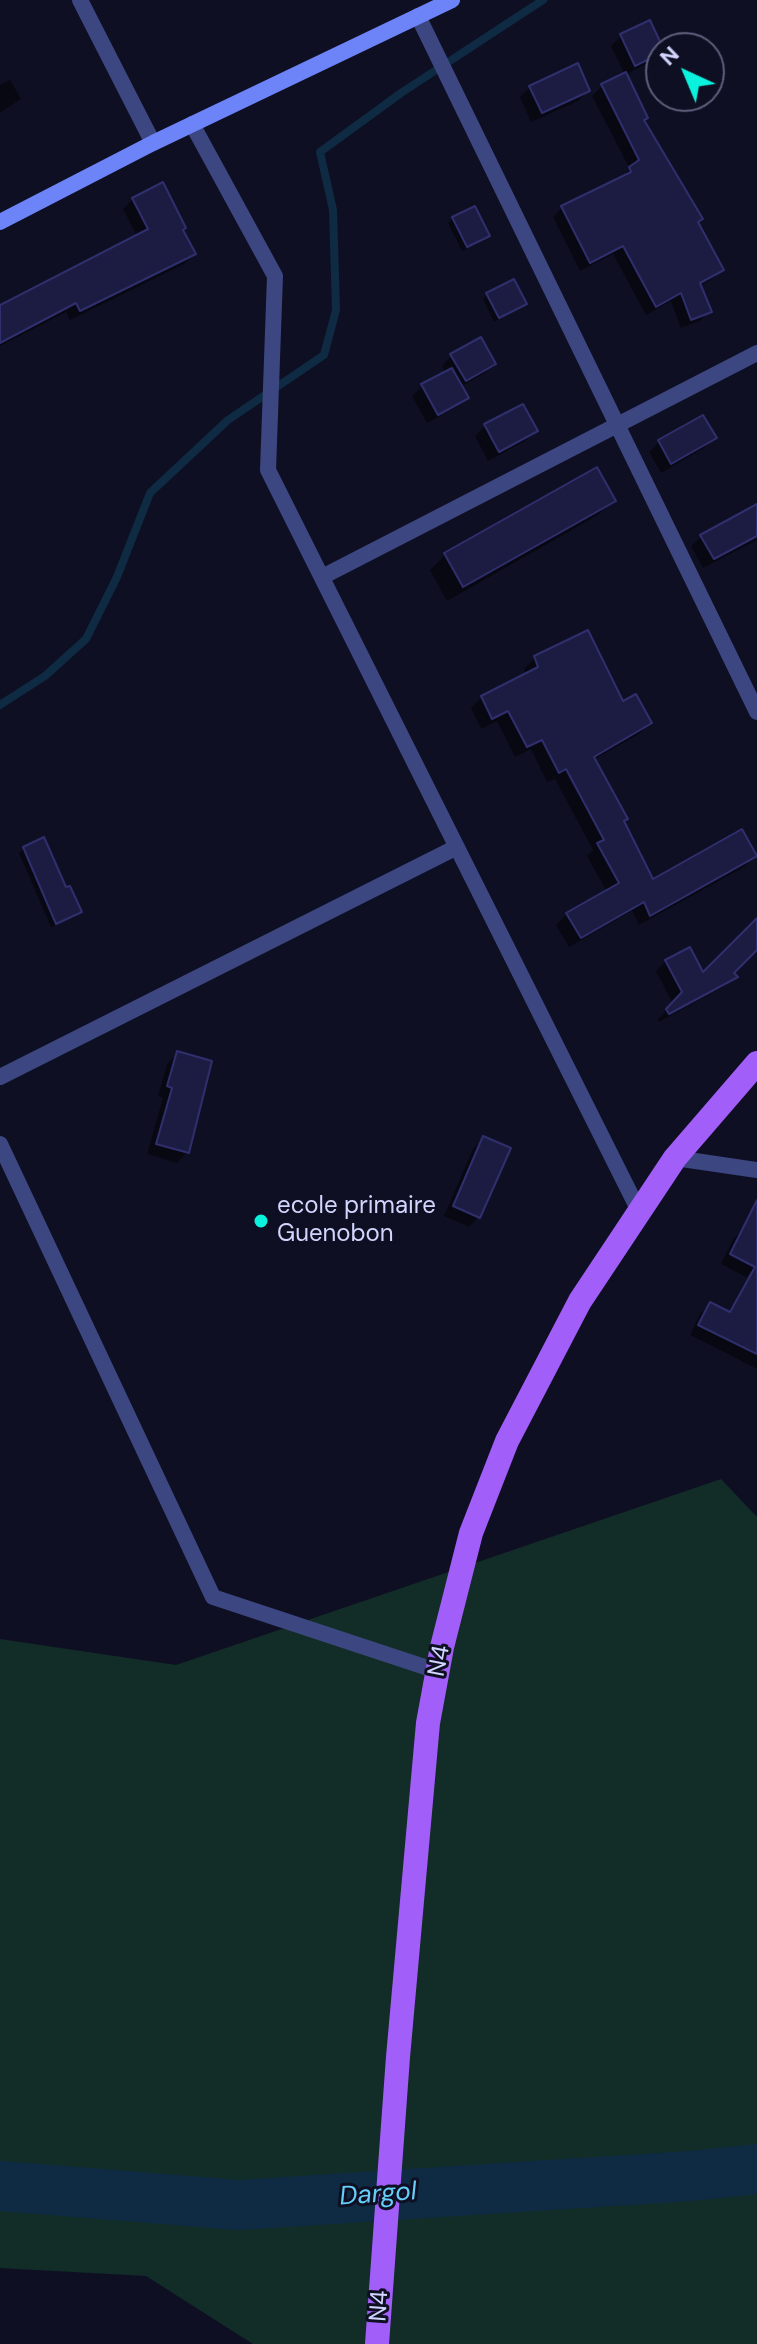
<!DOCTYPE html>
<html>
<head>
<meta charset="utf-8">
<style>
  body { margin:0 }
  #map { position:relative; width:757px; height:2344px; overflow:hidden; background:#0f0f23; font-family:"DM Sans",sans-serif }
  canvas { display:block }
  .north { position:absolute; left:645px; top:32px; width:80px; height:80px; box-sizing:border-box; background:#0f0f23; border:2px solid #5d5e7a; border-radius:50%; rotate:316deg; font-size:22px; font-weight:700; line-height:32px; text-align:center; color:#d2d5fd }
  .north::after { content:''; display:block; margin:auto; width:28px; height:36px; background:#0af2de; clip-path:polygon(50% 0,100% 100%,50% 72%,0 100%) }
</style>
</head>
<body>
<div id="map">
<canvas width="757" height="2344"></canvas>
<div class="north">N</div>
</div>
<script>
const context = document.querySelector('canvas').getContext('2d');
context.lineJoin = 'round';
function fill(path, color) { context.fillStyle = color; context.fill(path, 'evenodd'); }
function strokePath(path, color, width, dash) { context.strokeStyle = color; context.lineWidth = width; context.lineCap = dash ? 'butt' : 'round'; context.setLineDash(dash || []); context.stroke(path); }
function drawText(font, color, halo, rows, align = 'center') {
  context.font = font + ' "DM Sans",sans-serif'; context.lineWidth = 6; context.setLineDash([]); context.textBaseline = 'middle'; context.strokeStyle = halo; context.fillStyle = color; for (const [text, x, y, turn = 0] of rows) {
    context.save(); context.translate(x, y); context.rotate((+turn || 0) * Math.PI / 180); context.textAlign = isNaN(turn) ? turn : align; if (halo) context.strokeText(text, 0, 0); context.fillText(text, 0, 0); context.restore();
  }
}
fill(new Path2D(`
  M 721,1479 L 757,1517 L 757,2344 L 253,2344 L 146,2276 L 0,2268 L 0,1639 L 176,1665 Z`), '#122c27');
fill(new Path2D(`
  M 621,36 L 661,52 L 652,61 L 625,75 L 643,121 L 721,270 L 712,279 L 700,286 L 709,311 L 700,321 L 681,328 L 671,301 L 646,315 L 613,254 L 580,271 L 553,217 L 562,208 L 620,178 L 630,169 L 592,96 L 602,86 L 625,75 L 611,46 Z
  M 10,80 L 21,99 L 0,113 L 0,85 Z
  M 530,87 L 588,91 L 578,101 L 531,122 L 520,97 Z
  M 133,199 L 181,230 L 194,254 L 184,264 L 70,320 L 66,312 L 0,346 L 0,308 L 137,236 L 123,209 Z
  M 453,219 L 488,235 L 462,251 L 448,223 Z
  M 487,295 L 524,304 L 494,322 L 483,299 Z
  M 452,355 L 494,364 L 483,374 L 460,387 L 466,397 L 456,407 L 427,423 L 412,396 L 423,386 L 446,373 L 442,366 Z
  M 485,426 L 536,431 L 525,441 L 488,461 L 475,436 Z
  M 714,438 L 704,448 L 661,473 L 649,452 L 659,442 Z
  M 613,500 L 598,515 L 447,601 L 430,570 L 445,555 Z
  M 757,505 L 757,540 L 703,568 L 691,546 L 702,536 Z
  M 535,658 L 622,704 L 650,723 L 639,734 L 593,760 L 653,881 L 755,856 L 744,867 L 639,925 L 632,911 L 569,947 L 556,925 L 567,914 L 607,892 L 587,856 L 593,850 L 555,779 L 547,782 L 531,749 L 515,757 L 497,721 L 481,729 L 471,708 L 482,697 L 526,675 L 524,669 Z
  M 24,848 L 65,890 L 79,912 L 75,917 L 51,927 L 19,853 Z
  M 757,926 L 757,948 L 731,973 L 735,977 L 725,986 L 659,1022 L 657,1020 L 673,1004 L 656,971 L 666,961 L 702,975 Z
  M 177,1054 L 210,1063 L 187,1152 L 177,1163 L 147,1154 L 163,1098 L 158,1096 L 167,1064 Z
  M 483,1139 L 479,1216 L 469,1227 L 444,1216 L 473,1149 Z
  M 745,1228 L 757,1234 L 757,1265 L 746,1277 L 721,1264 L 734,1238 Z
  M 743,1292 L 757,1299 L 757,1369 L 690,1335 L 700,1314 L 710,1304 L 727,1313 Z`), '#0007');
strokePath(new Path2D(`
  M 0,705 L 45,676 L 86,639 L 117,577 L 150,493 L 228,420 L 324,355 L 336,310 L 333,210 L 320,152 L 401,93 L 543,0`), '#0e2b43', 8);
strokePath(new Path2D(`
  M 0,2186 L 238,2205 L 690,2176 L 757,2169`), '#0e2b43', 50);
const building = new Path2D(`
  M 650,20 L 663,48 L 661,53 L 635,66 L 620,34 Z
  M 578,63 L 590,91 L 542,113 L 529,86 Z
  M 626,72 L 648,118 L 644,120 L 703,219 L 698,222 L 724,270 L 700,283 L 712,312 L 691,320 L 681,293 L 656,307 L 623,246 L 590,263 L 561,206 L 631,172 L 629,167 L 639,160 L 601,84 Z
  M 163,182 L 186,228 L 183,230 L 196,254 L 80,311 L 76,303 L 0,343 L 0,305 L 148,229 L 132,198 Z
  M 475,206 L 490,236 L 467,247 L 452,217 Z
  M 514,279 L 527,304 L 499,318 L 486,293 Z
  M 481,337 L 496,364 L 466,381 L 450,354 Z
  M 452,368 L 469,398 L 438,415 L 421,384 Z
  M 523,404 L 538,431 L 499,452 L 484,424 Z
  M 703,415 L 717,438 L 671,464 L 658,440 Z
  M 597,467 L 616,501 L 463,587 L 444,553 Z
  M 757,504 L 757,536 L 714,559 L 700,535 Z
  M 588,630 L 623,701 L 636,694 L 652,723 L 594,757 L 628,819 L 624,821 L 653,879 L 742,829 L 757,856 L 650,916 L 644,902 L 581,938 L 566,913 L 619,883 L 597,843 L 604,840 L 566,769 L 559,773 L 542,740 L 527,747 L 508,711 L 492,719 L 481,696 L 538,667 L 534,656 Z
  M 44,837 L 66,887 L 70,886 L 82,912 L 56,924 L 23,847 Z
  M 757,918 L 757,950 L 734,973 L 738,977 L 669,1014 L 666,1009 L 682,992 L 665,960 L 690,947 L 703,972 Z
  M 177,1051 L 212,1061 L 189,1153 L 156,1144 L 172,1088 L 167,1086 Z
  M 483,1136 L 511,1148 L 480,1218 L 453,1206 Z
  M 757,1200 L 757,1354 L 698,1325 L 710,1302 L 730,1312 L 755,1267 L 730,1254 Z`);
fill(building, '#1c1c43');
strokePath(building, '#302f6e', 2);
strokePath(new Path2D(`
  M 80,0 L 153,143
  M 418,16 L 757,712
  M 192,124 L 275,276 L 268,470 L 639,1211
  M 322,577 L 757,353
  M 0,1077 L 457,847
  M 0,1144 L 213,1597 L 437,1671
  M 675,1158 L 757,1170`), '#3c4680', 16);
strokePath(new Path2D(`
  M 0,222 L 153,143 L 452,0`), '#6d84f9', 16);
strokePath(new Path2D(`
  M 377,2344 L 398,2057 L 428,1723 L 442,1647 L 471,1533 L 507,1441 L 580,1301 L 675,1158 L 757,1063`), '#a25ef9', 24);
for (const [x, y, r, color] of [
  [261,1221,8,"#0af2de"]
]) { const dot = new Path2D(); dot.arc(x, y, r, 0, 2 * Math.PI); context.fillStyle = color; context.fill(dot); strokePath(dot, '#0f0f23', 3); }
drawText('24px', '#d2d5fd', '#0f0f23', [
  ["ecole primaire",277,1207],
  ["Guenobon",277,1235]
], 'left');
drawText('24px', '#d2d5fd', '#0f0f23', [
  ["N4",440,1661,-79],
  ["N4",380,2306,-86]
]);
drawText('italic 26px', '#65cff9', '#0f0f23', [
  ["Dargol",378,2195,-4]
]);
</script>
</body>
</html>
